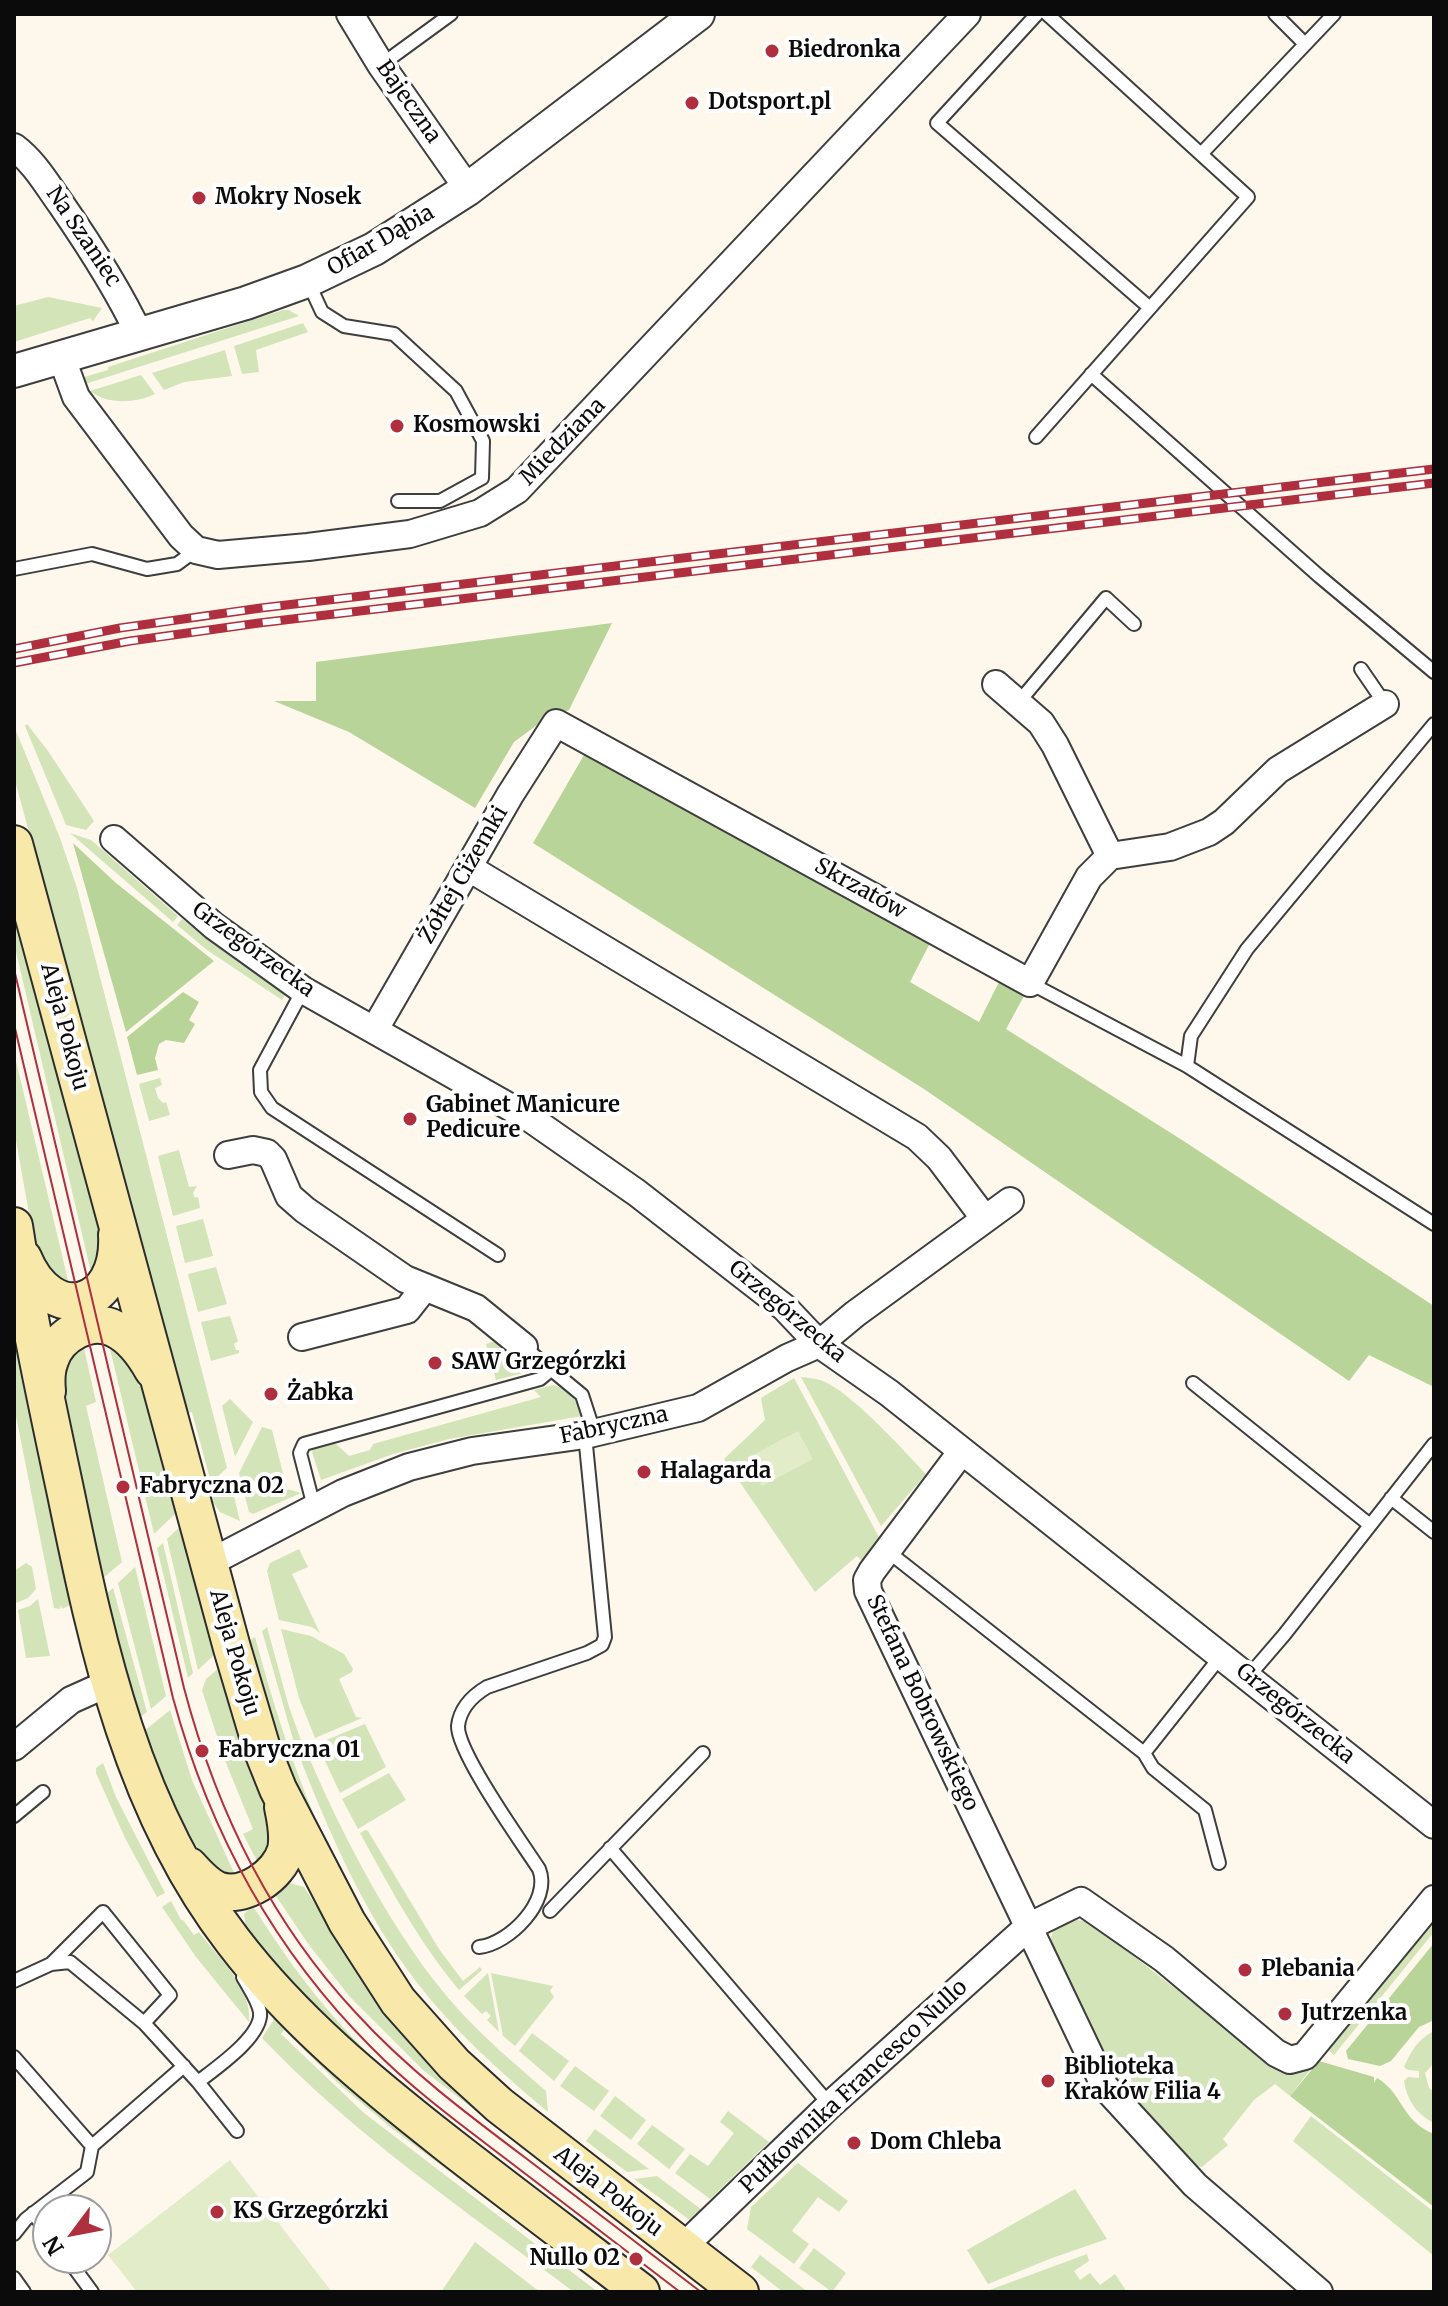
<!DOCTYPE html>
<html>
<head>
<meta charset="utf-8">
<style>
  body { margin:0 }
  #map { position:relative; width:1448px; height:2306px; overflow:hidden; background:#fdf8eb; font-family:Merriweather,serif }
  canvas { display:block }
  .frame { position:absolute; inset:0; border:16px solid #0b0b0b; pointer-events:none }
  .north { position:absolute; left:32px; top:2194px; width:80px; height:80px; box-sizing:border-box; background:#fff; border:2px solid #9d9d9d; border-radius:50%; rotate:238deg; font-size:22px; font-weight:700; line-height:32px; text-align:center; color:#0b0b0b }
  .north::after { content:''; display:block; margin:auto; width:28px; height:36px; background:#af2f3f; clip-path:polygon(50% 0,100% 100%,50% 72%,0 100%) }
</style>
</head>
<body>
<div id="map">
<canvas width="1448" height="2306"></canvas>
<div class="frame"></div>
<div class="north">N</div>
</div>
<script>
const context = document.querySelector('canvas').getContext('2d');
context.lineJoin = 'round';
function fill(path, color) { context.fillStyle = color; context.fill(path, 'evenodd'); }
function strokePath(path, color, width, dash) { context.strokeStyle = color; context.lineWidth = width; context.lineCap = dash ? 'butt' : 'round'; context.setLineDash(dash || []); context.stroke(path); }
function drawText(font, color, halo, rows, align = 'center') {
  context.font = font + ' Merriweather,serif'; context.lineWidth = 8; context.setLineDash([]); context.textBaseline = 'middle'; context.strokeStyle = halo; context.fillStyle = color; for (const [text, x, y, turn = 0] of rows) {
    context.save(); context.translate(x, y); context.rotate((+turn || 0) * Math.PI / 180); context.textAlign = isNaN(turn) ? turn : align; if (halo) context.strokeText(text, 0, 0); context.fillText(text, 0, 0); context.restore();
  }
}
fill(new Path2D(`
  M 48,297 L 102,308 L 93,321 L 90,318 L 14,342 L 14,306 Z
  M 283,310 L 289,310 L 299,316 L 82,385 L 81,378 L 108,370 L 108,367 Z
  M 303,323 L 308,332 L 256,350 L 259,372 L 242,374 L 234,346 Z
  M 225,350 L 232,376 L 184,382 L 164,390 L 152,373 Z
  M 141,375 L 155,394 C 137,403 106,405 90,391 Z
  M 27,724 L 48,751 L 94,821 L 86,830 L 66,825 L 25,726 Z
  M 14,726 L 60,838 L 77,888 L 227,1468 L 207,1486 L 205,1481 L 210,1479 L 192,1412 L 187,1413 L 14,777 Z
  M 70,833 L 91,840 L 178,916 L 173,922 Z
  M 14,907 L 107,1249 L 93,1281 L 14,943 Z
  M 182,919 L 222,950 L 286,994 L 282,1000 L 207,950 L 177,925 Z
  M 14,1052 L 70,1289 L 39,1270 L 14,1129 Z
  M 160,1078 L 162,1085 L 155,1088 L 158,1098 L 163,1103 L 166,1102 L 170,1115 L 149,1121 L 139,1084 Z
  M 179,1150 L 189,1187 L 197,1186 L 193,1193 L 195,1198 L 198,1197 L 200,1208 L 173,1216 L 158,1156 Z
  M 203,1219 L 213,1256 L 185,1263 L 176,1226 Z
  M 216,1267 L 227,1304 L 198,1312 L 188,1274 Z
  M 230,1316 L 238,1341 L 234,1344 L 236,1350 L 239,1350 L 239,1353 L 211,1361 L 201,1322 Z
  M 14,1318 L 72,1604 L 62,1609 L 61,1605 L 60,1609 L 54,1608 L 14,1406 Z
  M 107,1336 L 138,1366 L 177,1512 L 154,1534 Z
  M 82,1339 L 96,1402 L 86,1406 L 122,1562 L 102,1579 L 61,1371 Z
  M 495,1341 L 528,1368 L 527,1372 L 496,1380 L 486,1344 Z
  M 801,1377 C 807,1378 814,1378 820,1380 C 850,1390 903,1450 926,1474 L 881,1526 Z
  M 794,1378 L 881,1541 L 863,1562 L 857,1556 L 815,1592 L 724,1459 L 765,1420 L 761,1398 Z
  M 553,1385 C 569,1389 578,1401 582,1416 L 449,1439 L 393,1454 L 321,1480 L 312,1452 L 313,1448 L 335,1443 L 349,1456 L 370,1450 L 373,1444 L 541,1397 L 534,1390 Z
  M 230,1399 L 253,1422 L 235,1457 L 222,1406 Z
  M 262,1427 L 272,1430 L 287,1489 L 301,1493 L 253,1514 L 249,1512 L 239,1473 Z
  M 230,1480 L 240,1521 L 220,1512 L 209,1497 Z
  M 181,1526 L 216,1653 L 198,1670 L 167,1539 Z
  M 163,1543 L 193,1673 L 188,1678 L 157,1548 Z
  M 299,1549 L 308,1567 L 292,1574 L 320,1633 L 312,1627 L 279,1620 L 267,1571 L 270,1563 Z
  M 26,1563 L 32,1567 L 36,1589 L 28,1598 L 16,1603 L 14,1571 Z
  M 135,1567 L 166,1696 L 151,1709 L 118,1583 Z
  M 113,1588 L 147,1712 L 138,1719 L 105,1595 Z
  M 38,1599 L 50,1656 L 26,1658 L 18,1610 L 30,1606 Z
  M 267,1627 L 289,1707 L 302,1743 L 295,1746 L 262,1631 Z
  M 281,1629 L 311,1636 L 344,1654 L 353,1669 L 352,1672 L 339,1679 L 356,1717 L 362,1718 L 315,1738 L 299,1698 Z
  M 255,1637 C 288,1760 332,1883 410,1986 C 426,2009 447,2029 466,2050 L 462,2055 L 423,2014 L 323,1851 L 277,1739 L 249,1641 Z
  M 220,1667 L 240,1740 L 272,1825 L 269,1847 L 258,1863 L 243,1834 L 253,1829 L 224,1758 L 202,1690 L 206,1679 Z
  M 170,1710 L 192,1780 L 235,1875 L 220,1875 C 183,1836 162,1783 143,1732 Z
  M 365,1724 L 386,1767 L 340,1793 L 317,1744 Z
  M 306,1750 C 341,1834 396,1940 457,2008 C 484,2038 515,2064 546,2091 L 548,2112 C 500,2072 453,2030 415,1980 C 363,1912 329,1832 298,1753 Z
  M 103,1763 L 116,1797 L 165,1893 L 157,1897 L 125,1838 L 96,1773 L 96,1768 Z
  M 389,1773 L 406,1800 L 358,1829 L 342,1799 Z
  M 365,1830 L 368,1831 L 439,1949 L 463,1981 L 480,1967 L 482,1970 L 459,1990 C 419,1942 390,1888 360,1833 Z
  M 290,1883 L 304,1887 L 347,1954 L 709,2284 L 708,2290 L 423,2070 L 350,1997 L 309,1945 L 274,1893 Z
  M 171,1901 L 181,1920 L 183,1920 L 194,1935 L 199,1932 C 219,1959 252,1986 249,2022 L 196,1957 L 162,1907 Z
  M 253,1906 C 279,1948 308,1988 341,2025 C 366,2053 395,2077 418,2106 L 306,2004 L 246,1928 L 244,1914 Z
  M 1434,1916 L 1434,1932 L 1334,2055 L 1327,2049 Z
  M 1077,1920 L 1090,1922 L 1278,2069 C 1291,2073 1301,2072 1313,2066 L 1290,2096 L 1275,2084 L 1254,2100 L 1223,2139 L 1228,2145 L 1202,2167 L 1190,2165 L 1116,2082 L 1047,1950 L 1054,1928 Z
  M 488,1973 L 499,2032 L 487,2020 L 491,2016 L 486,2011 L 482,2014 L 464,1996 Z
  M 491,1973 L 553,1986 L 550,1991 L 554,1997 L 515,2046 L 503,2036 Z
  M 273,2009 L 608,2286 L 610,2292 L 390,2127 L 339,2084 L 284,2030 L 281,2034 L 364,2113 L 598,2292 L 574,2292 C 467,2212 355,2136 262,2038 L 273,2021 Z
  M 1434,2031 L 1434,2063 L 1425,2073 L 1429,2088 L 1434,2092 L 1434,2123 C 1416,2114 1407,2100 1404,2081 L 1408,2077 L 1419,2078 L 1419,2071 L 1408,2070 L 1404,2067 C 1411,2051 1418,2039 1434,2031 Z
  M 532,2033 L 569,2061 L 554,2081 L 519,2051 Z
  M 575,2066 L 609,2091 L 594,2111 L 560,2086 Z
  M 615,2096 L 646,2120 L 631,2140 L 600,2116 Z
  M 728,2111 L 769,2142 L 710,2199 L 675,2173 L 690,2154 L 708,2166 L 734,2133 L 720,2122 Z
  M 1311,2116 L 1434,2212 L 1434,2256 L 1293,2141 Z
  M 652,2125 L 685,2149 L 669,2169 L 637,2144 Z
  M 595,2129 L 649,2169 L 627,2172 L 586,2141 Z
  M 798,2163 L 848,2201 L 839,2212 L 818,2197 L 792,2231 L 809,2244 L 794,2264 L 747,2229 L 751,2207 Z
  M 657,2176 L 706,2213 L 691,2221 L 634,2179 Z
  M 1075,2189 L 1107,2239 L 1052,2258 L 988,2284 L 967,2250 Z
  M 475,2242 L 540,2292 L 441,2292 Z
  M 814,2248 L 846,2273 L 832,2292 L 799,2268 Z
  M 1087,2254 L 1089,2261 L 1074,2271 L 1080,2280 L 1090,2273 L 1100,2285 L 1115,2274 L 1127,2292 L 984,2292 Z
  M 760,2255 L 808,2292 L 783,2292 L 751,2267 Z`), '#d2e4b8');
fill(new Path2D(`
  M 612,623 L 569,710 L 537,725 L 514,742 L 475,808 L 349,732 L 274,701 L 316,701 L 316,662 Z
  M 584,755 L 930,943 L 910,982 L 979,1022 L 999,982 L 1024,996 L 1006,1029 L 1182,1140 L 1434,1306 L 1434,1387 L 1369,1355 L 1349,1381 L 924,1089 L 533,843 Z
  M 73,843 L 116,883 L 214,961 L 126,1032 Z
  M 183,992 L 199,1002 L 189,1020 L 195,1024 L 184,1043 L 166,1040 L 159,1044 L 155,1058 L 158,1070 L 137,1075 L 127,1037 Z
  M 1434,1943 L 1434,2020 L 1419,2027 L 1391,2061 L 1380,2066 L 1348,2059 L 1346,2051 Z
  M 1319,2061 L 1374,2077 L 1374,2083 L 1377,2078 C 1404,2094 1400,2120 1434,2134 L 1434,2207 L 1290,2096 Z`), '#b8d498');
fill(new Path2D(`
  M 798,1431 L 813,1459 L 762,1486 L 747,1458 Z
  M 230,2160 L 236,2168 L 332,2292 L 137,2292 L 108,2255 Z`), '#e3ecc9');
const service = new Path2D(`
  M 1037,14 L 937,123 L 1150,308
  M 1275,14 L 1305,44
  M 381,65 L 451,14
  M 1202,153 L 1334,14
  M 309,284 L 322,312 L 344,326 L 394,334 L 456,391 L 483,441 L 482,478 L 440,501 L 398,501
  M 1091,374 L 1319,576 L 1434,672
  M 1036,437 L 1248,197 L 1047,14
  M 14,569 L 92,554 L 147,569 L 177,564 L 196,550
  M 1361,669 L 1385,704
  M 1018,703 L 1106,598 L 1134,624
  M 1030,983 L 1187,1066 L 1434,1224
  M 303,990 L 260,1070 L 261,1092 L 272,1108 L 498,1255
  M 1187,1066 L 1191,1036 L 1247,949 L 1434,724
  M 524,1347 L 582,1395 L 594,1432
  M 1193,1383 L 1370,1525
  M 1391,1498 L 1434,1532
  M 314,1507 L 300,1453 L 304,1444 L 540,1379 L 552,1369
  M 886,1550 L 1144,1753 L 1153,1768 L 1205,1810 L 1219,1863
  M 1247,1678 L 1284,1635 L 1434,1444
  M 1144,1753 L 1221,1656
  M 14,1816 L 43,1792
  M 610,1848 L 830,2105
  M 550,1911 L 703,1753
  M 479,1947 C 509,1944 552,1901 539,1869 C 522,1843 457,1752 458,1726 C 460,1708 472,1696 487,1687 L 587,1653 L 602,1645 L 605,1637 L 585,1435
  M 51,1964 L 103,1912 L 170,1995 L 144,2023
  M 14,1981 L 51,1964 L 70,1962 L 144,2023 L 198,2082 L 237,2131
  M 14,2057 L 92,2146
  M 198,2082 C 216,2068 263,2036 260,2012 C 258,2000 249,1988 243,1977
  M 33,2213 L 48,2233
  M 14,2234 L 26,2219 L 87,2172 L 92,2146 L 184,2066
  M 67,2258 L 92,2292
  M 14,2278 L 24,2292`);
const minor = new Path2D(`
  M 350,14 L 381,65 L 468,189
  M 14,147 C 34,162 46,183 61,204 C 90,246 118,289 140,336
  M 61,356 L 76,397 L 181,536 L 196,550 L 218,555 L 308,547 L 410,534 L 480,513 L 517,490 L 967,14
  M 996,684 L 1041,723 L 1055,745 L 1110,856
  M 114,839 L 214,926 L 303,990 L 531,1119 L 637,1193 L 785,1308 L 819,1344 L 889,1393 L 1434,1825
  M 469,868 L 917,1137 L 939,1158 L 985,1219
  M 375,1029 L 510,795 L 556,723 L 1030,983 L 1089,877 L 1110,856 L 1170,847 L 1209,832 L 1224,822 L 1278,770 L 1385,704
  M 228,1155 L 253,1150 L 267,1153 L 273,1159 L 289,1196 L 305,1210 L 405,1279 L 476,1308 L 524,1347
  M 302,1337 L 407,1310 L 425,1287
  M 962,1451 L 872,1571 L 867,1580 L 868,1591 L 1105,2087 L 1195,2185 L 1319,2292
  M 209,1563 L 343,1493 L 409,1467 L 472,1451 L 585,1435 L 698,1408 L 787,1358 L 819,1344 L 855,1314 L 1010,1201
  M 14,1747 L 71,1700 L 109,1683
  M 682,2248 L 830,2105 L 1028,1927 L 1081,1901 L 1164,1959 L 1276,2053 L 1290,2060 L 1305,2056 L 1434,1899`);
const tertiary = new Path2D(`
  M 14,371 L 246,303 L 307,281 L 374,249 L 468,189 L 698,14`);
const secondary = new Path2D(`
  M 14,844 L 232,1648 L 262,1749 L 278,1789 L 347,1922 L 398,2001 L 454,2064 L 499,2105 L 740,2292
  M 14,1226 C 28,1316 47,1405 66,1494 C 98,1650 133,1812 233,1941 C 294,2021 371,2084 450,2146 C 513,2195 577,2243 641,2292
  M 23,1258 C 52,1328 121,1308 117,1235
  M 47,1391 C 46,1381 46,1370 50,1360 C 58,1335 91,1316 115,1329 C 132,1337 144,1354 153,1370
  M 189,1866 C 197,1875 206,1885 217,1890 C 243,1900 279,1876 286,1850 C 289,1836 286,1821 283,1807`);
strokePath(service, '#3e3e3e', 16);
strokePath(minor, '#3e3e3e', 30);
strokePath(tertiary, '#3e3e3e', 36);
strokePath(secondary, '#2d2d2d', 40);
strokePath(service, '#fff', 12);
strokePath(minor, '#fff', 26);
strokePath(tertiary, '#fff', 32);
strokePath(secondary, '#f8e9ab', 36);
strokePath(new Path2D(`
  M 14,969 L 184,1688 C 216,1809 270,1921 356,2013 C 407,2069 467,2114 527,2159 C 585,2204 643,2248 701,2292
  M 14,1024 L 173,1698 C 209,1830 274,1950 371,2047 C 412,2089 460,2124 506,2159 C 564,2204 622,2248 680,2292`), '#af2f3f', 2);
const rail = new Path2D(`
  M 14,649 L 120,628 L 261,608 L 1434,469
  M 14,663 L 130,641 L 259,623 L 1434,483`);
strokePath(rail, '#af2f3f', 9);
strokePath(rail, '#fff', 6, [18]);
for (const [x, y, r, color] of [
  [772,51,8,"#af2f3f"],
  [692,103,8,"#af2f3f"],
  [199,198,8,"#af2f3f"],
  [397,426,8,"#af2f3f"],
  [410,1119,8,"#af2f3f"],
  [435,1363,8,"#af2f3f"],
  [271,1394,8,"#af2f3f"],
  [644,1472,8,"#af2f3f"],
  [123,1487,8,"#af2f3f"],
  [202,1751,8,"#af2f3f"],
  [1245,1970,8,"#af2f3f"],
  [1285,2014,8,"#af2f3f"],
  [1048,2081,8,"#af2f3f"],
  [854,2143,8,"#af2f3f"],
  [217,2212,8,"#af2f3f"],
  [636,2259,8,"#af2f3f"]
]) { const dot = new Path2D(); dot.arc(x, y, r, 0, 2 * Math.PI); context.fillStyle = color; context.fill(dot); strokePath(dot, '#fff', 3); }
drawText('bold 22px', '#0b0b0b', '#fff', [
  ["Biedronka",788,51],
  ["Dotsport.pl",708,103],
  ["Mokry Nosek",215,198],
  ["Kosmowski",413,426],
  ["Gabinet Manicure",426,1106],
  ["Pedicure",426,1131],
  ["SAW Grzegórzki",451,1363],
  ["Żabka",287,1394],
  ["Halagarda",660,1472],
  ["Fabryczna 02",139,1487],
  ["Fabryczna 01",218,1751],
  ["Plebania",1261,1970],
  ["Jutrzenka",1301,2014],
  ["Biblioteka",1064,2068],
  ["Kraków Filia 4",1064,2093],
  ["Dom Chleba",870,2143],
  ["KS Grzegórzki",233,2212],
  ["Nullo 02",620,2259,"right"]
], 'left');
drawText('22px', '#0b0b0b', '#fff', [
  ["Bajeczna",408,102,55],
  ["Na Szaniec",83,237,56],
  ["Ofiar Dąbia",381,241,-30],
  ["Miedziana",563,442,-46],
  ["Żółtej Ciżemki",464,875,-60],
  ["Skrzatów",860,889,29],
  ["Grzegórzecka",253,950,36],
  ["Aleja Pokoju",64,1027,75],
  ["Grzegórzecka",787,1312,40],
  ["Fabryczna",614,1426,-12],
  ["Aleja Pokoju",234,1653,74],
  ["Stefana Bobrowskiego",922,1703,65],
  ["Grzegórzecka",1295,1714,39],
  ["Pułkownika Francesco Nullo",854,2087,-43],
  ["Aleja Pokoju",608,2192,38]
]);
</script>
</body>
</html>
